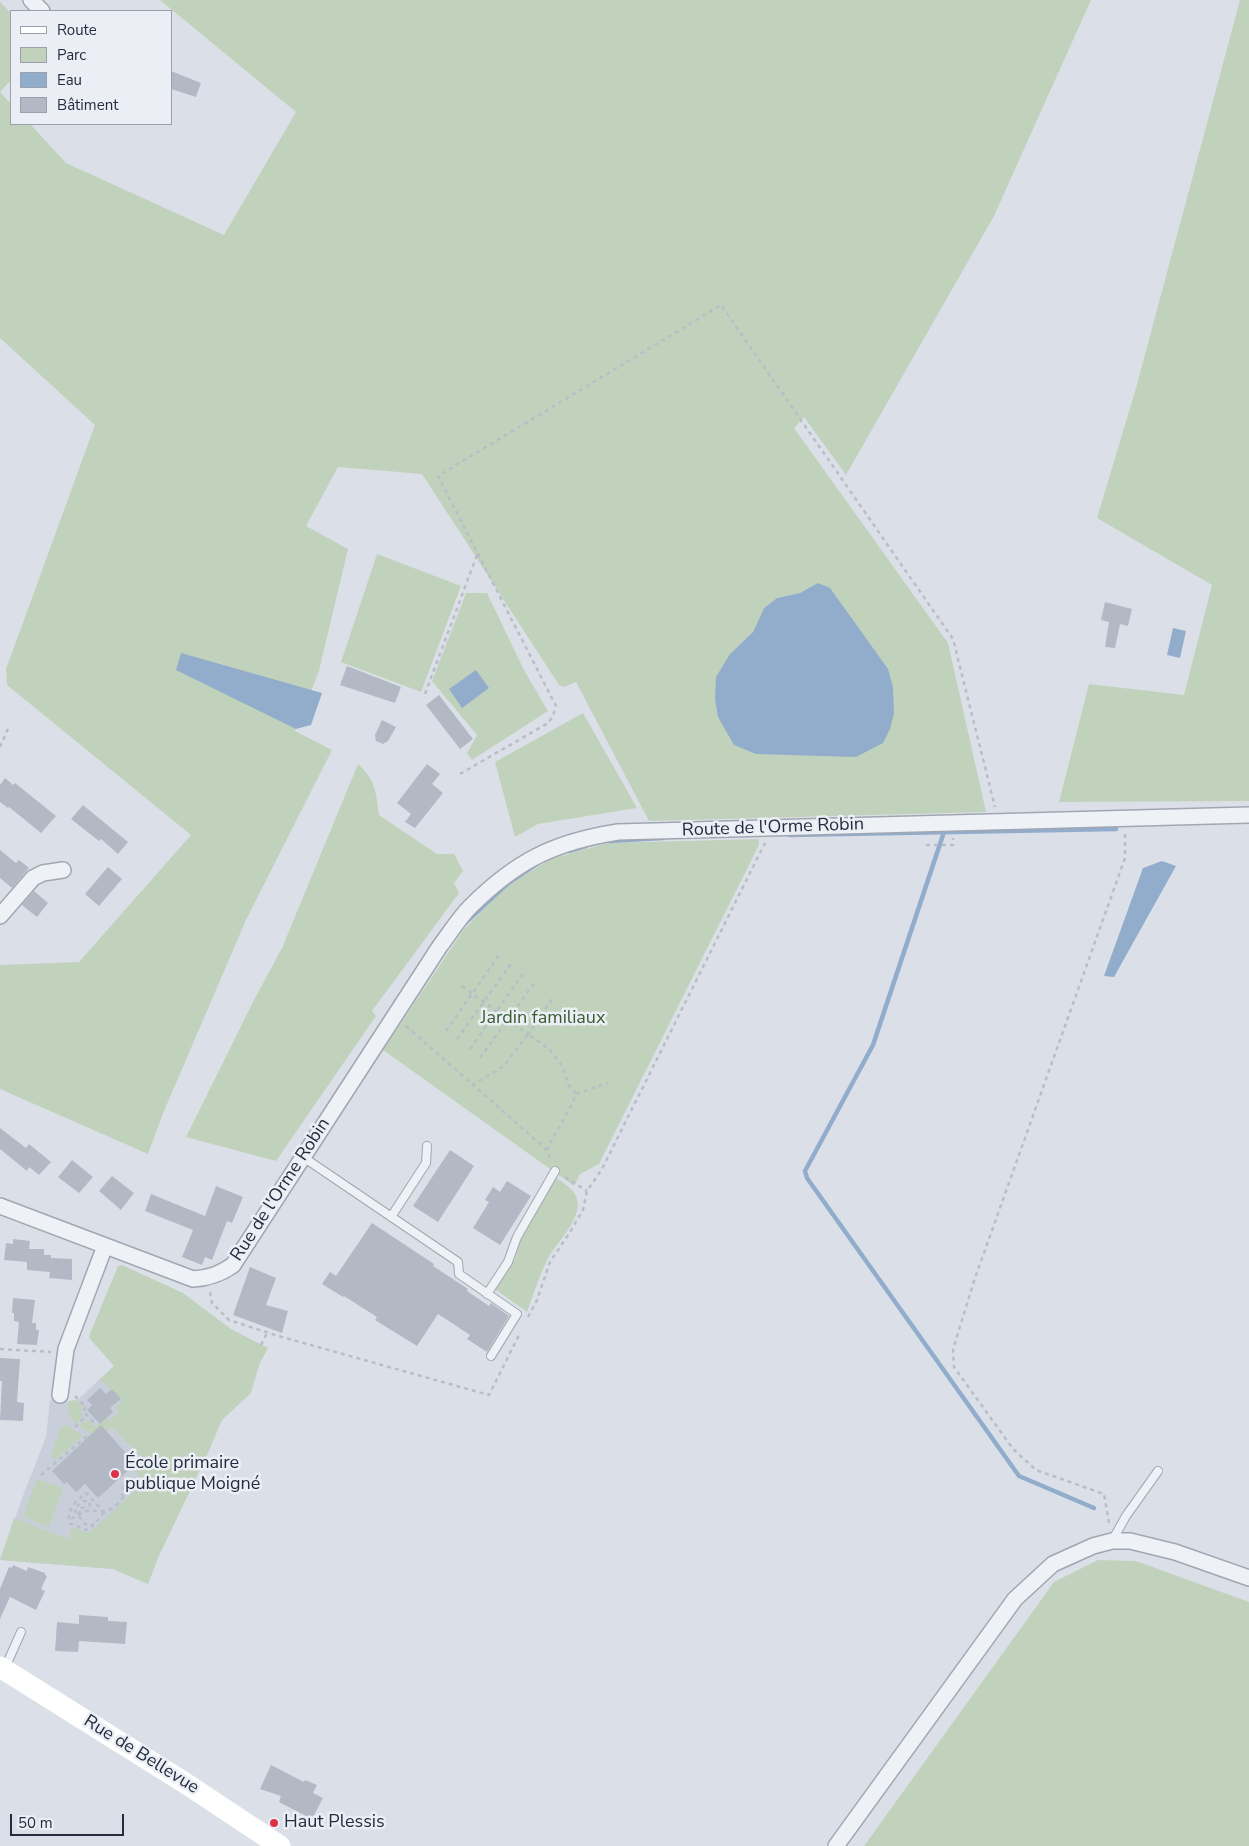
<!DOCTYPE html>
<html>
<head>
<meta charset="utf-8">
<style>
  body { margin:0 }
  #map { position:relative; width:1249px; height:1846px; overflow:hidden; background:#dbe0e8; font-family:"Nunito Sans",sans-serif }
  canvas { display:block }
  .legend { position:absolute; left:10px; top:10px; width:162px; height:115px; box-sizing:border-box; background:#ebeff5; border:1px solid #9ba1ac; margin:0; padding:6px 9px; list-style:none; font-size:15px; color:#242d3f }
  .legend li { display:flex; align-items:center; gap:10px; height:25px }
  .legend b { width:25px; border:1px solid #9ba1ac }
  .scale { position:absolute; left:10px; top:1814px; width:114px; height:22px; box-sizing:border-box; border:2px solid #242d3f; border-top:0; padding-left:6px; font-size:15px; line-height:18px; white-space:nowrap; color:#242d3f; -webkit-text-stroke:4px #ebeff5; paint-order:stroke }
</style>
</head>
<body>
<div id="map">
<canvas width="1249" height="1846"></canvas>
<ul class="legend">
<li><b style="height:6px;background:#fff"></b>Route</li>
<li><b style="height:14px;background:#c1d2bc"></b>Parc</li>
<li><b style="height:14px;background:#92adcc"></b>Eau</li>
<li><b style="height:14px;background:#b2b9c5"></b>Bâtiment</li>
</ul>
<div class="scale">50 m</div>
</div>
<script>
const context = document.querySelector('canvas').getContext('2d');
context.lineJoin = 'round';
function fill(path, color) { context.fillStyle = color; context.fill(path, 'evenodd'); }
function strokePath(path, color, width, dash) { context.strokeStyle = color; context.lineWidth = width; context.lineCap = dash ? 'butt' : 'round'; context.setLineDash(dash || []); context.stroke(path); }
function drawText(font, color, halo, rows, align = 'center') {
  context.font = font + ' "Nunito Sans",sans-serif'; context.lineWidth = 5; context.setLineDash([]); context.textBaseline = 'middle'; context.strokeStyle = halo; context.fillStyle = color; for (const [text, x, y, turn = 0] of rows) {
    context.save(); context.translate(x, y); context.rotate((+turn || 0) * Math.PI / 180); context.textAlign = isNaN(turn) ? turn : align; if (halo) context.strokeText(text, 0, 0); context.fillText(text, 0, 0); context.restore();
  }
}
fill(new Path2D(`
  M 114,1366 L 186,1443 L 158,1558 L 148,1584 L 113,1569 L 0,1560 L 24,1493 L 46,1437 L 50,1400 L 75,1402 Z`), '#c9cfda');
fill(new Path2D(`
  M 160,0 L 1091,0 L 994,216 L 846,475 L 804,417 L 794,428 L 948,643 L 986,812 L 649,821 L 576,682 L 564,687 L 559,685 L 422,474 L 338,467 L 306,526 L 348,549 L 319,671 L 295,731 L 332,750 L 246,920 L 164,1111 L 148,1154 L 0,1089 L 0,965 L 79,962 L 191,835 L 7,685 L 6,669 L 95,425 L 0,338 L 0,2 L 11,13 L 11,80 L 0,92 L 11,104 L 11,124 L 30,124 L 66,163 L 224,235 L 296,112 ZM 819,583 L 730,654 L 753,632 L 764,608 L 777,598 L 800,593 Z
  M 1240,0 L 1249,0 L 1249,801 L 1059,802 L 1089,684 L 1184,695 L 1212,585 L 1097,518 L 1136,388 Z
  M 377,554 L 461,586 L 421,692 L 341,662 Z
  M 466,593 L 487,593 L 524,670 L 548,711 L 472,760 L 467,753 L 477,735 L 432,681 Z
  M 583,713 L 637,808 L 538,824 L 515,837 L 495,762 Z
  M 358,764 C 376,780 376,793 379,815 L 437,854 L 454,854 L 463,871 L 454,883 L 459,893 L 372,1011 L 376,1016 L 276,1161 L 186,1137 L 255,998 L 282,948 Z
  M 759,839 L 759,845 L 599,1164 L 580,1174 L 574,1186 L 383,1050 L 464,929 L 508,885 L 551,859 L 607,843 Z
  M 555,1177 C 563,1183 575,1189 577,1199 C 583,1219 555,1244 547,1260 C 539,1277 533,1295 527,1312 L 495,1289 L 515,1259 L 522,1237 Z
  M 122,1265 L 183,1293 L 231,1329 L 268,1348 L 259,1365 L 251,1393 L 222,1420 L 208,1453 L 158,1558 L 148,1584 L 113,1569 L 0,1560 L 14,1518 L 68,1539 L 73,1527 L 89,1533 L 145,1482 L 134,1470 L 144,1460 L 112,1428 L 96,1437 L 79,1426 L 85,1420 L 88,1420 L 95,1427 L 106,1418 L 110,1421 L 119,1412 L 115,1408 L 122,1401 L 100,1379 L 114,1366 L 90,1339 L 89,1336 L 118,1266 Z
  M 77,1400 L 83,1407 L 80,1411 L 84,1415 L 76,1424 C 68,1418 68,1410 68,1401 Z
  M 67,1425 L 83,1436 L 56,1459 L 54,1459 L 51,1454 L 61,1427 Z
  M 37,1479 L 63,1488 L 49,1527 L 23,1517 Z
  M 1098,1560 L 1136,1561 L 1249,1602 L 1249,1846 L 864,1846 L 1054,1582 Z`), '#c1d2bc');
fill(new Path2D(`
  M 818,583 L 830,588 L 888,669 L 893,687 L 894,713 L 890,729 L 883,743 L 856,757 L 756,754 L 734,745 L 718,717 L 715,699 L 716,677 L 730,654 L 753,632 L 764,608 L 777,598 L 800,593 Z
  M 1173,628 L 1186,631 L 1180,658 L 1167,655 Z
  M 181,653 L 322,693 L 311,725 L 296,729 L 176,670 Z
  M 476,670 L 489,688 L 462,708 L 449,689 Z
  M 1162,861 L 1176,866 L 1114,977 L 1104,976 L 1143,868 Z`), '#92adcc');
strokePath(new Path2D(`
  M 944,832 L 873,1045 L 805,1171 L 807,1178 L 1019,1476 L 1094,1508
  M 790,835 L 1116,829
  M 610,841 L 663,838
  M 569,851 L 586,846
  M 464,924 L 507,884 L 537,864`), '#92adcc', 4.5);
fill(new Path2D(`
  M 171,71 L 201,83 L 196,97 L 171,89 Z
  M 1105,602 L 1132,609 L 1128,626 L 1120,624 L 1115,648 L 1105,647 L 1109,622 L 1101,620 Z
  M 347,666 L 401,687 L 395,703 L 340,685 Z
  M 439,695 L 473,739 L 460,749 L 426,705 Z
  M 382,720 L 396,727 L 388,741 L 383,744 L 376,741 L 375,735 Z
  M 427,764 L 440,774 L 432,784 L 443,793 L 415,828 L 405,822 L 411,814 L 397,803 Z
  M 5,778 L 13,785 L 15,783 L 56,816 L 41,833 L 9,807 L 8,808 L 0,802 L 0,785 Z
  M 83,805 L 128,842 L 118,854 L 101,839 L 99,841 L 71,819 Z
  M 0,850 L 16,863 L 19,860 L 29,868 L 12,888 L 0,878 Z
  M 108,867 L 122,879 L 99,906 L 85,894 Z
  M 34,891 L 48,903 L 37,917 L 22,905 Z
  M 0,1128 L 26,1148 L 29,1144 L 51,1162 L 39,1175 L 29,1167 L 27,1171 L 0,1149 Z
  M 450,1150 L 474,1166 L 438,1222 L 413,1206 Z
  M 72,1160 L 93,1177 L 79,1193 L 58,1177 Z
  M 112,1176 L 134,1193 L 121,1210 L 99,1191 Z
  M 507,1181 L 531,1196 L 500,1245 L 473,1228 L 489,1202 L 485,1200 L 493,1187 L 500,1192 Z
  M 216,1186 L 243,1197 L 232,1223 L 227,1221 L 212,1260 L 205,1257 L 202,1265 L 182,1257 L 193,1230 L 145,1211 L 151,1194 L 205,1216 Z
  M 372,1223 L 434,1264 L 433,1266 L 468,1289 L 467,1291 L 489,1306 L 491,1303 L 509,1316 L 487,1352 L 467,1339 L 470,1335 L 438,1314 L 417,1346 L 375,1320 L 377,1317 L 344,1296 L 343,1297 L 322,1284 L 330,1272 L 336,1276 Z
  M 13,1239 L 30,1241 L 29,1249 L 44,1249 L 44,1255 L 51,1255 L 51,1258 L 72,1259 L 72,1280 L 49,1278 L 50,1272 L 27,1270 L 27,1262 L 4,1260 L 6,1243 L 13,1244 Z
  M 250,1267 L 276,1278 L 266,1305 L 288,1311 L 282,1333 L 233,1315 Z
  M 13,1298 L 35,1300 L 32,1323 L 36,1323 L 36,1330 L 39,1330 L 37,1345 L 17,1344 L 19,1322 L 14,1321 L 14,1313 L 12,1313 Z
  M 0,1358 L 20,1359 L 17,1402 L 24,1403 L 23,1421 L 0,1420 L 2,1381 L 0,1381 Z
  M 100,1388 L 106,1394 L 112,1389 L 121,1399 L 110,1408 L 113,1412 L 100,1424 L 87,1410 L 92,1405 L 87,1400 Z
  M 101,1425 L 126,1453 L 124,1455 L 133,1466 L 98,1498 L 85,1484 L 76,1492 L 67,1482 L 64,1484 L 52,1471 Z
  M 13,1565 L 27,1571 L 28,1567 L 45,1573 L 45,1575 L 47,1576 L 41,1589 L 45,1591 L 36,1610 L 10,1597 L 0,1619 L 0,1589 L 9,1567 L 12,1568 Z
  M 79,1615 L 108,1617 L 108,1621 L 127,1622 L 125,1644 L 79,1641 L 78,1652 L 55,1651 L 57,1622 L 79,1624 Z
  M 271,1765 L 304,1782 L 305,1780 L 317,1785 L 313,1793 L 323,1798 L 312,1819 L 279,1802 L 281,1796 L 260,1789 Z`), '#b2b9c5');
const lane = new Path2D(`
  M 303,1157 L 458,1262 L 459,1274 L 517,1314 L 491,1356
  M 391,1217 L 426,1163 L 427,1146
  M 487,1294 L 508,1262 L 517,1237 L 555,1171
  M 1112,1541 L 1126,1516 L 1158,1471
  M 5,1668 L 21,1632`);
const street = new Path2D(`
  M 31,0 L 42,11
  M 0,916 L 33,878 L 43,873 L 63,870
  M 0,1206 L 193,1279 C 209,1278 220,1274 233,1265 L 440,946 C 450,933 459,918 470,907 C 516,861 554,842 618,832 L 1249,815
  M 60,1395 L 66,1349 L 105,1246
  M 836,1846 L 1015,1599 L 1053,1564 L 1093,1546 L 1112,1541 L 1130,1541 L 1175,1552 L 1249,1578`);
strokePath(lane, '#a0a7b2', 10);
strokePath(street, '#a0a7b2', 18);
strokePath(new Path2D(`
  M 425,694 L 477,555
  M 0,747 L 8,729
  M 460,774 L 548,723 L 553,716 L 556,706 L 438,476 L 721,305 L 953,639 L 995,807
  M 926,845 L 953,845 L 953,838
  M 462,986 L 528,1034 L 553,998
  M 406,1026 L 547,1150 L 551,1161
  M 446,1031 L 499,955
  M 457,1039 L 511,964
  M 470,1049 L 524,972
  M 480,1058 L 535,982
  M 472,1085 L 504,1066 L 528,1034 L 549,1049 L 563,1067 L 568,1084 L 576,1094 C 568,1115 556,1130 547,1150
  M 576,1094 L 608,1083
  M 565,1177 L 587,1191
  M 210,1292 L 212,1303 L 229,1320 L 275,1335 L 489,1395 L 519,1335
  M 528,1317 L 537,1300 L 550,1262 L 570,1232 L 583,1210 L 587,1191 L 602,1169 L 765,843
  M 261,1345 L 267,1333
  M 0,1349 L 51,1352
  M 75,1396 L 86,1407 L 83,1411 L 95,1424
  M 75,1427 L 87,1415
  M 41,1475 L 87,1436
  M 104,1512 L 95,1524 L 87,1530 L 69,1523 C 67,1509 76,1501 86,1493 L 104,1512 C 117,1509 121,1498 130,1490 C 133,1487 138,1485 141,1483 L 137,1478 L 124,1486 L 122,1494 L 124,1498
  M 79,1515 L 79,1509 L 90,1505 L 89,1501 L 83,1501 L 75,1508 L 75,1511 L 85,1524 L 93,1525
  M 71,1519 L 85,1511 L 103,1511
  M 1109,1523 L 1104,1494 L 1036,1470 L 1013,1449 L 954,1367 L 953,1349 L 975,1278 L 1125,858 L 1125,832`), '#b9bec6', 2.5, [4, 4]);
strokePath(lane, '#eef1f5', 8);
strokePath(street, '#eef1f5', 15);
strokePath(new Path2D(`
  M 0,1667 L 185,1783 L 280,1846`), '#fff', 21);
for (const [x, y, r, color] of [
  [115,1474,5,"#db3248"],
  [274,1823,5,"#db3248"]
]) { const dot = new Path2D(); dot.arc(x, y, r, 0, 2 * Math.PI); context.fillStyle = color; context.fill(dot); strokePath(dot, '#ebeff5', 2); }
drawText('18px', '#242d3f', '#ebeff5', [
  ["Route de l'Orme Robin",773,828,-2],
  ["Rue de l'Orme Robin",281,1190,-57],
  ["Rue de Bellevue",141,1755,32]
]);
drawText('18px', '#375c30', '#ebeff5', [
  ["Jardin familiaux",543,1019]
]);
drawText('18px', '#242d3f', '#ebeff5', [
  ["École primaire",125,1464],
  ["publique Moigné",125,1485],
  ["Haut Plessis",284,1823]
], 'left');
</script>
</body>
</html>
